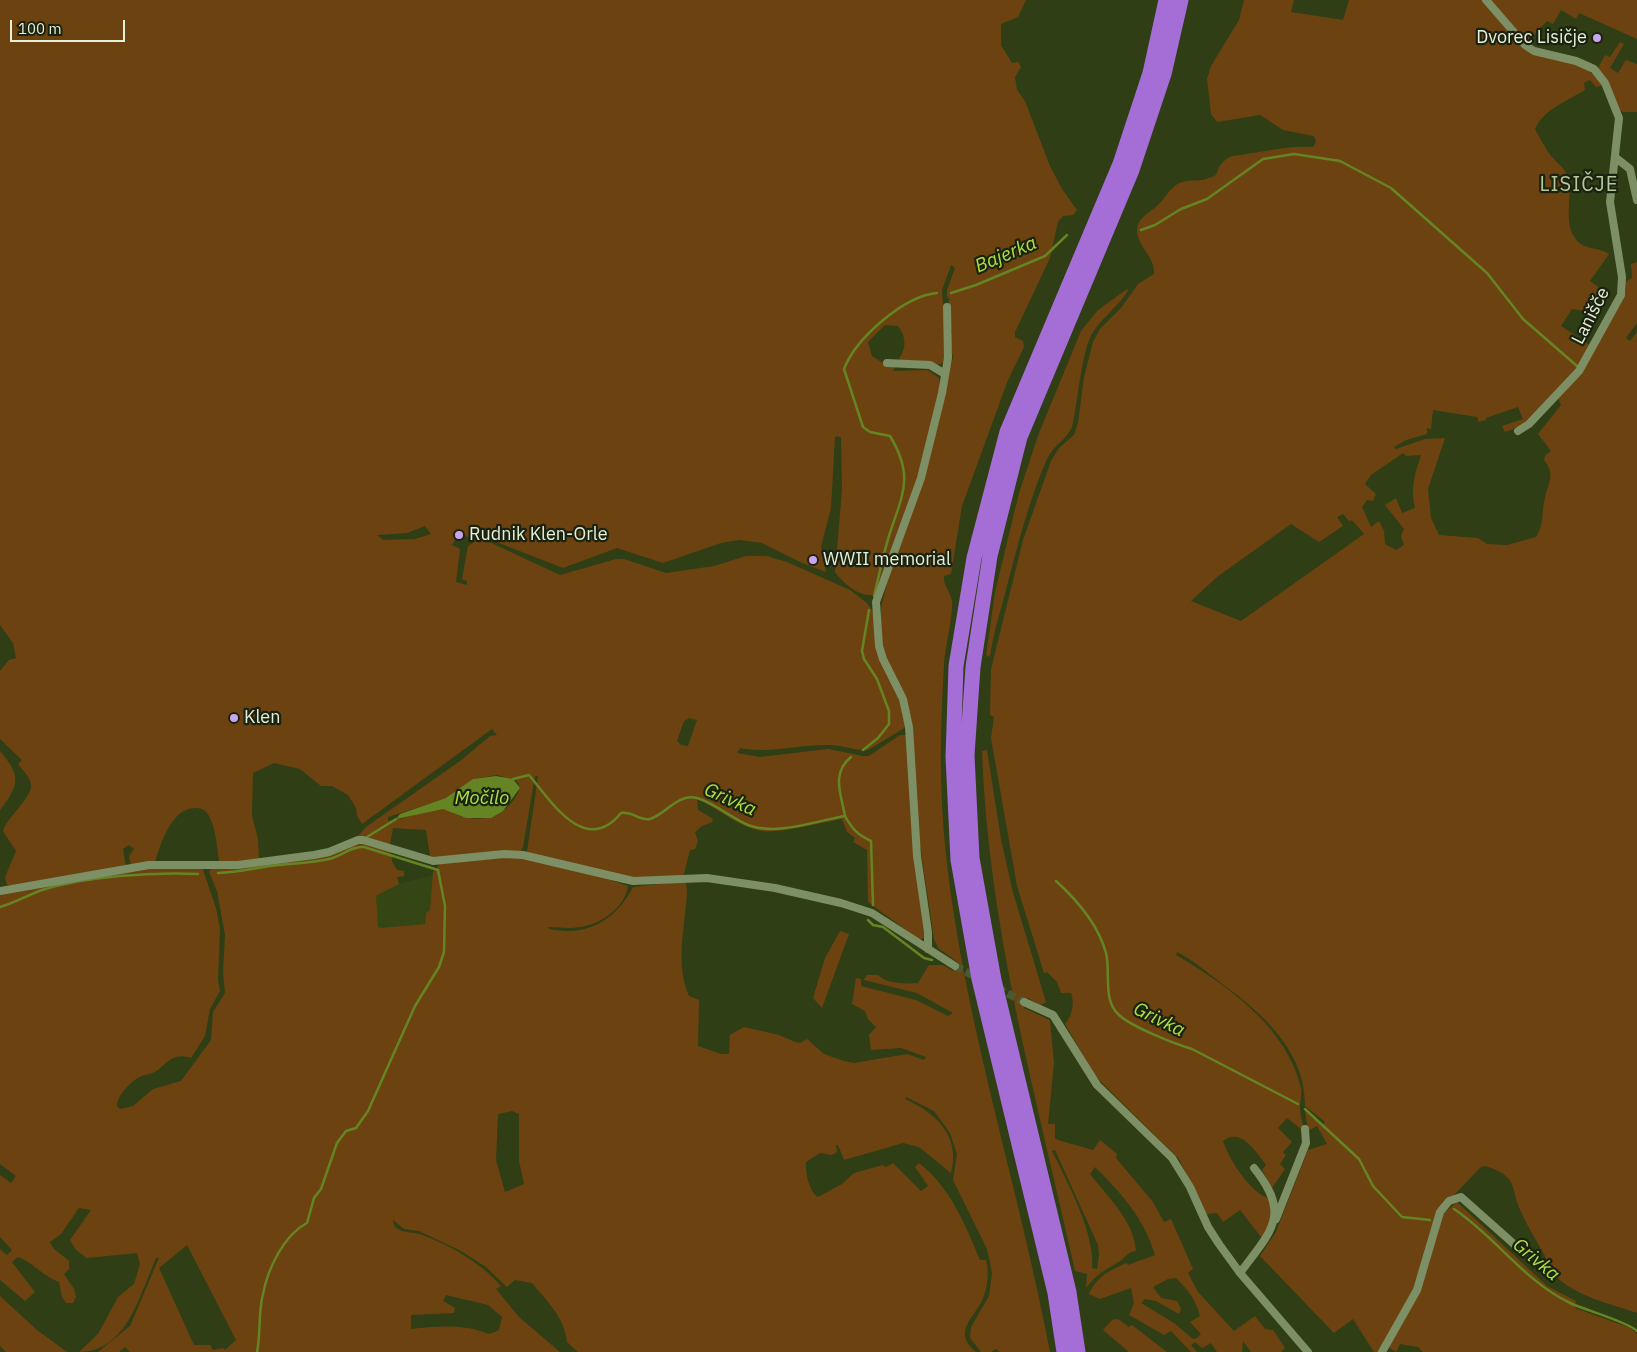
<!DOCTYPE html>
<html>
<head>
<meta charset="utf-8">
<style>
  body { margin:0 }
  #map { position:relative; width:1637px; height:1352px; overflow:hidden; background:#2f3e15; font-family:"IBM Plex Sans",sans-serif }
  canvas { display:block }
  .scale { position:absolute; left:10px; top:20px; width:115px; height:22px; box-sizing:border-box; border:2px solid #e5f0d8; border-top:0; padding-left:6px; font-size:15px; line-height:18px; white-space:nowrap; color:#e5f0d8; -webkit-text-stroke:4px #1b2210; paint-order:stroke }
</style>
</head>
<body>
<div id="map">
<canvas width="1637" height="1352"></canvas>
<div class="scale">100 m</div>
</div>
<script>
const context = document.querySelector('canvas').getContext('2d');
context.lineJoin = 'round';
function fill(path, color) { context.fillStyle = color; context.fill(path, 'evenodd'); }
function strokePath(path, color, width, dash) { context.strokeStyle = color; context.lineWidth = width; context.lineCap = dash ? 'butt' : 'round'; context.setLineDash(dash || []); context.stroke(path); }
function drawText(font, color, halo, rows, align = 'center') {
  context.font = font + ' "IBM Plex Sans",sans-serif'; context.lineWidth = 4.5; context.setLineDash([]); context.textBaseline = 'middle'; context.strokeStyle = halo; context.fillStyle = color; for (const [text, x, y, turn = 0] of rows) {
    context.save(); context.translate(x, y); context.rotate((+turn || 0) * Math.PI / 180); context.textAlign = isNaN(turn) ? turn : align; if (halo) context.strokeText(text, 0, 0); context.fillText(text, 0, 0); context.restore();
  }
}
fill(new Path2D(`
  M 433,875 L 430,910 L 426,913 L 424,926 L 374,936 L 376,896 L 399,884 Z`), '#354615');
fill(new Path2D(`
  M 0,0 L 1026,0 L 1018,17 L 1001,24 L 1001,45 L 1012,63 L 1018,62 L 1021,67 L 1015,77 L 1017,90 L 1025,101 L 1050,166 L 1062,189 L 1077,210 L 1073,215 L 1063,216 L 1058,222 L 1050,258 L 1015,332 L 1015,337 L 1023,341 L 1024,347 L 1008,380 L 962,506 L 951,574 L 944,576 C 943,586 951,592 952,602 C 953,618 945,646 944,665 C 940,729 939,791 946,855 C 964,1023 1019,1186 1050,1352 L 1000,1352 L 996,1349 L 991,1352 L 981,1352 L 970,1338 L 971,1327 L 989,1296 L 992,1273 L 987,1249 L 953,1180 L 957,1154 L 950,1133 L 934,1111 L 906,1097 L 905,1099 C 936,1113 961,1136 951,1173 L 919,1147 L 903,1143 L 844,1160 L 838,1145 L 836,1145 L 837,1152 L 832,1155 L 820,1153 L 806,1162 C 805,1171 809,1192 818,1197 L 842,1184 L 854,1173 L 883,1165 L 886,1167 L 893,1163 L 921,1191 L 928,1186 L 915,1167 L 919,1163 C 950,1187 965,1224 980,1260 L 986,1260 C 989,1272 988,1286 983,1298 C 975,1318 951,1331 976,1352 L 578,1352 L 567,1342 C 565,1318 547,1301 532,1283 L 515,1280 L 507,1287 L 486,1267 L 461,1251 L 419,1231 L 404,1229 L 393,1220 C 393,1223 394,1227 398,1229 C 404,1233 413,1232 420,1234 C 450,1245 480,1262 501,1286 L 496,1289 L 519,1317 L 560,1352 L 130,1352 L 125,1347 L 119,1352 L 98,1352 L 130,1326 L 159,1258 L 156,1258 C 140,1294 127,1352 79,1352 L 98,1334 L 118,1297 L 134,1284 L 140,1264 L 137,1253 L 87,1258 L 76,1250 L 70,1240 L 91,1210 L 79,1208 L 61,1234 L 50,1242 L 53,1248 L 69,1261 L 69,1269 L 64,1274 L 74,1289 L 76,1297 L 73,1303 L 66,1303 L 62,1297 L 59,1282 C 44,1277 34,1263 18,1257 L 12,1262 L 35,1292 L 25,1301 L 0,1280 L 0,1249 L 7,1255 L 12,1250 L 0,1237 L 0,1175 L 11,1183 L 16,1176 L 0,1164 L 0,894 L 145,868 L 201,867 L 203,870 L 216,908 L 220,928 L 218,981 L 220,991 L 210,1009 L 205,1036 L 191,1058 C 174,1053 170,1060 158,1070 C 152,1075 142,1074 136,1079 C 128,1085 117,1096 117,1106 L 120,1109 L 133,1106 L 153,1089 L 181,1081 L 211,1040 L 213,1012 L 225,993 L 223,973 L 225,935 L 217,891 L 209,872 L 212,868 L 238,868 L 258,863 L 330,855 L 355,843 L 365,843 L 391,851 L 392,861 L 397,870 L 404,871 L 404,876 L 397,877 L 399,884 L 376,896 L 378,927 L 382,928 L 425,924 L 426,913 L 430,910 L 433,872 L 440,864 C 460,861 481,856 501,856 C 545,856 587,872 628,886 C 625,907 601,925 579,927 C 569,929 558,927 547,927 C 551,931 559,930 565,931 C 597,932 619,914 633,887 L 686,881 L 687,893 C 685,925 675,965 689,996 L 699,1000 L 698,1046 L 721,1054 L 729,1054 L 730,1035 L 744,1027 L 779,1035 L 795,1042 L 800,1043 L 807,1039 L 824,1054 L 844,1061 L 854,1063 L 907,1054 L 924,1060 L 926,1057 L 901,1048 L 871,1050 L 869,1035 L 876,1027 L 868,1019 L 865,1011 L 852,1004 L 856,978 L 861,979 L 861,986 L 916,1000 L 948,1016 L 953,1013 L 917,993 L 864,980 L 867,975 L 878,975 C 886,984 907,984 918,983 L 929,965 L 943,965 L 953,971 L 959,963 L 938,948 L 934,939 L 919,838 L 911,720 L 905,696 L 885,655 L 881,640 L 881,607 L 892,564 L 929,461 L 947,376 L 953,358 L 950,341 L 952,330 L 947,326 L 949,297 L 947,298 L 947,290 L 955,268 L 951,265 L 942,290 L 946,343 L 945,362 C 935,368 909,366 899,359 C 907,347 906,337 898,326 L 885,325 L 868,342 L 872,356 L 881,362 L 896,365 L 893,371 L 928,370 L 939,378 L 940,387 L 925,459 L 890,553 L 880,592 C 864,602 845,585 835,572 L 842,490 L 841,438 L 838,436 L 835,437 L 831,508 L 821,547 L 826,572 L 802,563 L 762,543 L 739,540 L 721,543 L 663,563 L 617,548 L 563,568 L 476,534 L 467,537 L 459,532 L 452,545 L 460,549 L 456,582 L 467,585 L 467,581 L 462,579 L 468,546 L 479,539 L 487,541 L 560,575 L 616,559 L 624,559 L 666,573 L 714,566 L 746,556 L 766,556 L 787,562 L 850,590 L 867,603 L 873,612 L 877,651 L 900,697 L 906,727 L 868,750 C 855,751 842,745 829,745 C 799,744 770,754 740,748 L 737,753 L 760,757 L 828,749 L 863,756 L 869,756 L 900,735 L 906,735 L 914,851 L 926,930 L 926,936 L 922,939 L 918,939 L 868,902 L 867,850 L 853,842 L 855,838 L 847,832 L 842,819 C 824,822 778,834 762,831 C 738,827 718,808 697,799 L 698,810 L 713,819 L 712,822 L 702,826 L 695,832 L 698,841 L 695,849 L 690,850 L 684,874 C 646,893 568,861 527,852 L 538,776 L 535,776 L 523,847 L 520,852 L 501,851 L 434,858 L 430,856 L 426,830 L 393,828 L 390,845 L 358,836 L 366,827 L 460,761 L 490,736 L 497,735 L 492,729 L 362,824 L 357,816 L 356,808 L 348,795 L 332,786 L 321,786 L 300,769 L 274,763 L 253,773 L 252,816 L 258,839 L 259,858 L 240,862 L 219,861 C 217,847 216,829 209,816 C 207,811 202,808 197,808 C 172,806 161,843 155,862 L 131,866 L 129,856 L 134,849 L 129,845 L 123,849 L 126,867 L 26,885 L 7,885 L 5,877 L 16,851 L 3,831 C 7,817 33,797 31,784 C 30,777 22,769 18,764 L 22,760 L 0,739 L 0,671 L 9,660 L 16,658 L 13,643 L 0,625 ZM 425,526 L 431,534 L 415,539 L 383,540 L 377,535 L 407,533 ZM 689,718 L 697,720 L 688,746 L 681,745 L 677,741 L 684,721 ZM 497,775 L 517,781 L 520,788 C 510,814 487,824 460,816 C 454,814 448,809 442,809 C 424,809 406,819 388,821 L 388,817 L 448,798 L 474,779 ZM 512,1111 L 519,1114 L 519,1161 L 524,1184 L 505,1192 L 496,1160 L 498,1114 ZM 187,1245 L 236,1340 L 225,1350 L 223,1348 L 213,1350 L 210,1345 L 194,1345 L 159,1268 ZM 446,1295 L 488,1305 L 502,1317 L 499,1330 L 489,1334 C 465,1324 437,1326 411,1329 L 411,1315 L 454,1313 L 455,1308 L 443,1301 Z
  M 1244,0 L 1294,0 L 1291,12 L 1343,20 L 1349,0 L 1484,0 C 1494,12 1519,46 1531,52 C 1559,65 1583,58 1604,85 L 1596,87 L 1590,80 L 1584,83 L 1585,90 C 1567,101 1544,109 1535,129 C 1540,138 1545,148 1551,156 C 1557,163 1565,168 1568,177 C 1573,196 1563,221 1575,238 C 1583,251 1597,246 1609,254 L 1590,281 L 1601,289 L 1585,311 L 1572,309 L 1561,326 L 1591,346 C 1571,380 1543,420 1505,432 L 1502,426 L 1523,419 L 1518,407 L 1486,418 L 1486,420 L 1479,422 L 1477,417 L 1433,410 L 1431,429 L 1427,428 L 1427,434 L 1406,440 L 1394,447 L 1396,449 L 1425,439 L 1445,438 L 1428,489 L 1431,518 L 1439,535 L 1478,538 L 1487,544 L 1507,545 L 1536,537 C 1545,523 1541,512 1545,498 C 1548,483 1556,474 1544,460 L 1545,456 L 1551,451 L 1538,434 L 1561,405 L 1558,398 L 1587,361 L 1622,301 L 1626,290 L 1625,282 L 1632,278 L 1631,264 L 1637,262 L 1637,323 L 1626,338 L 1630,341 L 1637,332 L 1637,1313 C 1609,1303 1551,1291 1545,1256 C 1537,1242 1528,1227 1521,1212 C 1509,1186 1520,1178 1486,1166 L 1481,1167 L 1453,1196 L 1443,1201 L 1432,1227 L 1416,1289 L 1379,1352 L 1374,1352 L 1353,1319 L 1334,1333 L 1260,1256 L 1276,1232 L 1308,1150 L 1327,1144 L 1317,1126 L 1308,1131 L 1305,1111 L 1322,1125 L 1325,1122 L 1305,1106 C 1306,1051 1261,1012 1221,983 C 1207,972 1193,960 1177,952 L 1176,955 C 1227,985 1287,1027 1301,1088 C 1302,1095 1300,1101 1300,1108 C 1300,1114 1302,1120 1303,1126 L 1301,1129 L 1287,1118 L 1278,1128 L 1292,1142 L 1283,1152 L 1286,1155 L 1280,1164 L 1285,1169 L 1272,1188 L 1262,1170 L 1266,1165 C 1256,1151 1240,1127 1223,1141 C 1229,1160 1252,1195 1271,1199 C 1275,1215 1276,1229 1265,1242 L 1240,1210 L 1223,1222 L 1217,1213 L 1206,1214 L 1179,1159 L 1095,1076 L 1065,1024 C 1072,1016 1075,1003 1071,993 L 1061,993 L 1057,982 L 1047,972 L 1044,973 L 1017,886 L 991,738 L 994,717 L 990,715 L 991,669 L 1023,540 L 1051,461 L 1059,448 L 1074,435 L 1078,423 L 1084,377 L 1093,342 L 1100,329 L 1121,308 L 1138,284 L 1154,274 C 1155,259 1142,250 1138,236 C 1133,220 1148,214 1157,206 C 1166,198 1170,186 1182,182 C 1197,178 1198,184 1216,175 C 1219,165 1223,160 1232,156 C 1258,153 1288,145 1313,147 L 1316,142 L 1314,136 L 1283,130 L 1260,115 L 1217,122 L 1211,114 L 1207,79 L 1211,66 L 1239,20 ZM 1403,453 L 1406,456 L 1421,455 C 1415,474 1410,488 1415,508 L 1402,513 L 1396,498 L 1385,505 L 1404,529 L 1401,536 L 1404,545 L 1396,550 L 1385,544 L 1384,531 L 1379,521 L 1371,527 L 1362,507 L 1367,500 L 1373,501 L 1376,494 L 1365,484 L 1371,475 ZM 1343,514 L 1349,521 L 1352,520 L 1364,534 L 1241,621 L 1191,601 L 1217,577 L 1291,524 L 1319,542 L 1343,526 L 1337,517 Z
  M 1489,0 L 1637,0 L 1637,39 L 1579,13 L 1576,19 L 1561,10 L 1553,24 L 1547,21 L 1526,43 Z
  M 1620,42 L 1624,44 L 1610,68 L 1618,73 L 1626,60 L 1637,64 L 1637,112 L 1623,112 L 1618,108 L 1598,68 L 1605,55 L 1610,57 Z
  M 1127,289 L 1128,291 C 1118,306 1103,317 1093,332 C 1081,351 1078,403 1072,427 C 1066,440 1053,446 1047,459 C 1029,500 1018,544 1007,586 C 1001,610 993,633 990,657 L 986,655 L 995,592 L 1019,493 L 1039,433 L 1081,331 L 1098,310 Z
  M 987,750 L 1001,839 L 1012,889 L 1046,1002 L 1040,1005 L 1028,998 L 1024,1008 L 1050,1020 L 1054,1063 L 1048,1124 L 1055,1124 L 1055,1138 L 1058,1140 L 1093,1150 L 1100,1140 L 1117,1154 L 1116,1158 L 1153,1202 L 1164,1222 L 1171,1219 L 1193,1269 L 1188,1273 L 1198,1292 L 1234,1331 L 1255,1316 L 1265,1329 L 1273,1330 L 1285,1348 L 1281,1352 L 1251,1352 L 1243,1341 L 1242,1352 L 1217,1352 L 1211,1343 L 1202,1348 L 1195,1342 L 1191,1345 L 1197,1352 L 1191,1352 L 1171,1331 L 1164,1335 L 1129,1315 L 1134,1303 L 1131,1288 L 1100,1299 L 1089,1294 C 1098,1275 1108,1272 1126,1263 L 1128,1265 L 1155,1255 C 1144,1218 1122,1194 1095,1167 L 1090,1174 C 1108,1197 1134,1221 1136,1251 C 1127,1252 1126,1257 1120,1261 C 1106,1270 1096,1274 1086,1288 L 1087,1274 L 1075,1271 C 1037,1099 988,928 982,751 ZM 1055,1150 L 1098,1245 L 1099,1255 L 1097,1269 L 1092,1268 C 1096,1236 1067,1181 1052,1151 ZM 1176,1278 C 1187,1288 1197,1302 1200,1316 L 1190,1322 L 1201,1334 L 1197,1338 L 1193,1339 L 1174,1323 L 1141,1303 L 1145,1299 L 1156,1301 L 1179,1314 L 1181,1309 L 1177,1301 L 1161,1298 L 1153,1287 L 1168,1279 Z
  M 0,751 C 21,776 20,784 0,810 Z
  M 840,931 L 849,934 L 822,1008 L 813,998 L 825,958 Z
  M 1457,1202 L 1547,1286 L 1576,1301 L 1575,1308 L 1630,1328 L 1637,1334 L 1637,1352 L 1423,1352 L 1418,1347 L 1400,1344 L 1396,1352 L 1388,1347 L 1406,1317 L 1440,1216 Z
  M 0,1296 L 37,1330 L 67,1352 L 6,1352 L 0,1346 Z
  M 1118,1319 L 1129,1327 L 1132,1325 L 1167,1352 L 1129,1352 L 1103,1330 L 1112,1320 Z`), '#6c4310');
fill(new Path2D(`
  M 496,776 L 513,779 L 520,788 L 503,811 L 491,818 L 466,818 L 443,809 L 396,819 L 400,814 L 446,798 L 473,779 Z`), '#658524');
strokePath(new Path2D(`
  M 1141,230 L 1155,225 L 1181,209 L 1207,199 L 1263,159 L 1294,154 L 1340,161 L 1391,188 L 1487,273 L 1523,319 L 1577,366
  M 951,293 L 976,285 L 1045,256 L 1067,235
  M 874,596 C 879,576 883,555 889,536 C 902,495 915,477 890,436 L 870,432 L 863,427 L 844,369 C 856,338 904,296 937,293
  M 863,750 L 878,738 L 889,724 L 889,711 L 877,679 L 864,659 L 862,651 L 869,610
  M 513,779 L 529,775 C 551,801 585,857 621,813 C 632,811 640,821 650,819 C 666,814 678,793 697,798 C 713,802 731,818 748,825 C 777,836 815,821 845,816 C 852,829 858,835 871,841 L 873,905
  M 845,816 C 841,794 831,773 851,757
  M 367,837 L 396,819
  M 218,873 C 240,872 258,867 279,865 C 296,863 312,863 329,859 C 342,856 351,846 364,847 L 438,870 L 445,906 L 444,952 L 439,967 L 415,1006 L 368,1111 L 356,1128 L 346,1131 L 337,1143 L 321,1189 L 314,1198 L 307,1223 C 284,1235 268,1268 263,1294 C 258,1313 261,1333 257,1352
  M 1056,881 C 1077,900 1098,924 1106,953 C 1111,972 1102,1000 1119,1015 C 1132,1027 1175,1044 1192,1049 L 1298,1104
  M 0,907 C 15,903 28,895 42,890 C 87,876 152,872 198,874
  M 868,920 L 873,925 L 883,927 L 924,958 L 932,960
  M 1305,1109 L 1359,1159 L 1373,1186 L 1402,1217 L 1430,1220
  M 1454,1209 C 1496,1237 1524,1281 1570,1303 C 1585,1310 1628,1322 1637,1331`), '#658524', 2.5);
strokePath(new Path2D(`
  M 955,966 L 978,978
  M 997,988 L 1024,1002`), '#4a5932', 8, [8, 4]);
strokePath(new Path2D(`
  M 1486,0 L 1525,45 L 1534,51 L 1576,61 L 1594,69 L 1605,83 L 1619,118 L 1610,202 L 1622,277 L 1621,295 L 1579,371 L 1529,424 L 1518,431
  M 1616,158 L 1630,169 L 1637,200
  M 887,363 L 930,365 L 945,374
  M 0,891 L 149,865 L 238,865 L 314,855 L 329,852 L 358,840 L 363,840 L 433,861 L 504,854 L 523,855 L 633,881 L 707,878 L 775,888 L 841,903 L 872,913 L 955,966
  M 928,949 L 928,932 L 917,856 L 909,727 L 903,699 L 883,659 L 879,646 L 876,602 L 921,478 L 942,393 L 948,358 L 947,307
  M 1024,1002 L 1053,1015 L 1097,1085 L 1172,1158 L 1190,1187 L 1208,1227 L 1219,1244 L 1240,1273 L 1308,1352
  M 1276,1219 L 1306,1143 L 1305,1129
  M 1240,1273 C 1271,1231 1292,1215 1254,1168
  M 1382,1352 L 1417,1290 L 1440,1212 L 1449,1201 L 1461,1197 L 1524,1253`), '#7d8f64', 8);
strokePath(new Path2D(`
  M 1064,1352 L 1055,1293 L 979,979 L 958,860 L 953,757 L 956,666 L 974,558 L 1007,432 L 1120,164 L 1150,73 L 1166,0
  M 1078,1352 L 1069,1292 L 994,980 L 972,858 L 967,755 L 973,667 L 990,556 L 1020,437 L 1132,170 L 1164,74 L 1181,0`), '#a46ed6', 15);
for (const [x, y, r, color] of [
  [1597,38,5,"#c9a5ee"],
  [459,535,5,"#c9a5ee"],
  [813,560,5,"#c9a5ee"],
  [234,718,5,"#c9a5ee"]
]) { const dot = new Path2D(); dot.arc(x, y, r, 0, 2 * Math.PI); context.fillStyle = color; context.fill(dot); strokePath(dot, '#1b2210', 2); }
drawText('18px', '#e5f0d8', '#1b2210', [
  ["Dvorec Lisičje",1587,38,"right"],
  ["Rudnik Klen-Orle",469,535],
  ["WWII memorial",823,560],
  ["Klen",244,718]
], 'left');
drawText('18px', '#e5f0d8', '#1b2210', [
  ["Lanišče",1591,316,-63]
]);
drawText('italic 19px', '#ace140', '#1b2210', [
  ["Bajerka",1006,255,-23],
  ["Močilo",482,799],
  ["Grivka",730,800,24],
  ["Grivka",1159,1020,26],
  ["Grivka",1536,1260,40]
]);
context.letterSpacing = '1px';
drawText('20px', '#b6c99b', '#1b2210', [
  ["LISIČJE",1579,185]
]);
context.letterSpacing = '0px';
</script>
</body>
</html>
